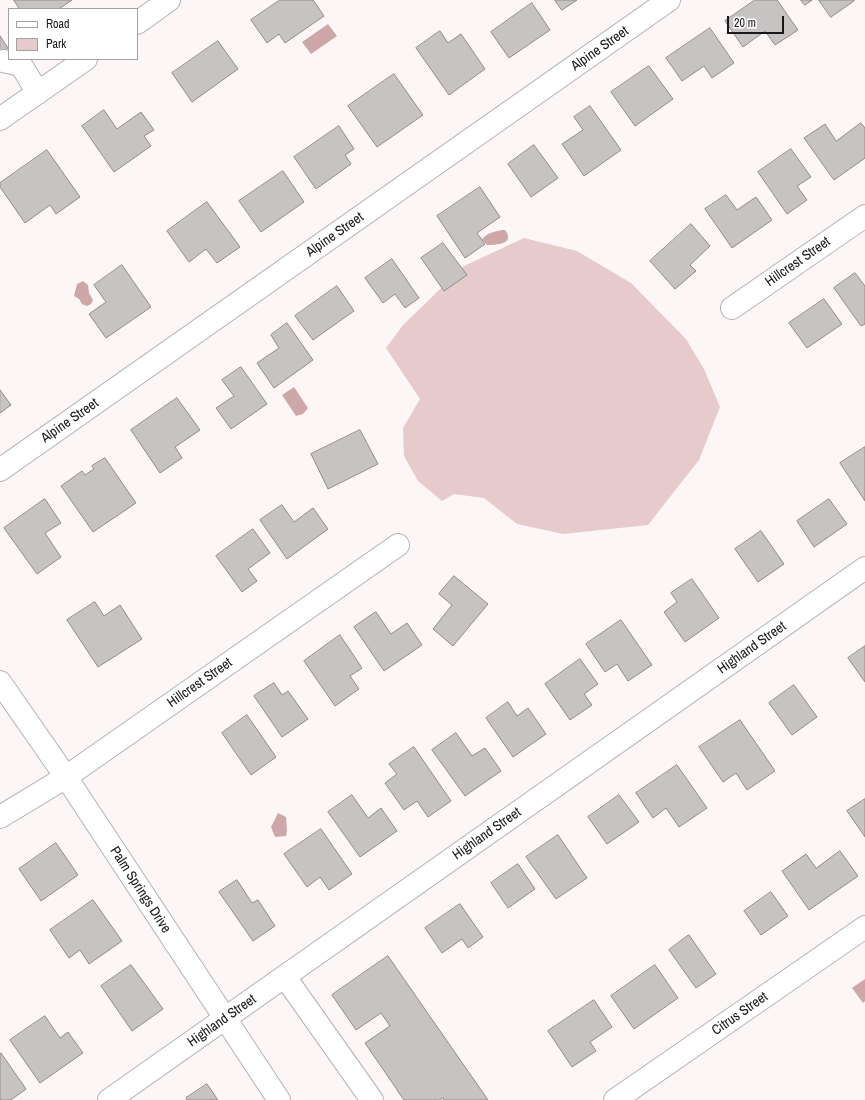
<!DOCTYPE html>
<html>
<head>
<meta charset="utf-8">
<style>
  body { margin:0 }
  #map { position:relative; width:865px; height:1100px; overflow:hidden; background:#fcf6f6; font-family:"Archivo Narrow",sans-serif }
  canvas { display:block }
  .legend { position:absolute; left:8px; top:8px; width:130px; height:52px; box-sizing:border-box; background:#fff; border:1px solid #a3a2a2; margin:0; padding:5px 7px; list-style:none; font-size:12px; color:#191717 }
  .legend li { display:flex; align-items:center; gap:8px; height:20px }
  .legend b { width:20px; border:1px solid #a3a2a2 }
  .scale { position:absolute; left:727px; top:16px; width:57px; height:18px; box-sizing:border-box; border:2px solid #191717; border-top:0; padding-left:5px; font-size:12px; line-height:14px; white-space:nowrap; color:#191717; -webkit-text-stroke:3px #fff; paint-order:stroke }
</style>
</head>
<body>
<div id="map">
<canvas width="865" height="1100"></canvas>
<ul class="legend">
<li><b style="height:5px;background:#fff"></b>Road</li>
<li><b style="height:11px;background:#e7cacb"></b>Park</li>
</ul>
<div class="scale">20 m</div>
</div>
<script>
const context = document.querySelector('canvas').getContext('2d');
context.lineJoin = 'round';
function fill(path, color) { context.fillStyle = color; context.fill(path, 'evenodd'); }
function strokePath(path, color, width, dash) { context.strokeStyle = color; context.lineWidth = width; context.lineCap = dash ? 'butt' : 'round'; context.setLineDash(dash || []); context.stroke(path); }
function drawText(font, color, halo, rows, align = 'center') {
  context.font = font + ' "Archivo Narrow",sans-serif'; context.lineWidth = 3; context.setLineDash([]); context.textBaseline = 'middle'; context.strokeStyle = halo; context.fillStyle = color; for (const [text, x, y, turn = 0] of rows) {
    context.save(); context.translate(x, y); context.rotate((+turn || 0) * Math.PI / 180); context.textAlign = isNaN(turn) ? turn : align; if (halo) context.strokeText(text, 0, 0); context.fillText(text, 0, 0); context.restore();
  }
}
fill(new Path2D(`
  M 524,238 L 577,251 L 631,283 L 686,339 L 704,369 L 720,407 L 699,460 L 648,525 L 563,534 L 517,524 L 484,498 L 454,494 L 442,501 L 418,481 L 404,456 L 403,428 L 420,399 L 386,348 L 403,325 L 464,266 Z`), '#e7cacb');
fill(new Path2D(`
  M 328,24 L 337,36 L 311,54 L 302,42 Z
  M 502,230 L 505,230 C 516,244 496,245 487,245 L 482,239 C 489,232 493,232 502,230 Z
  M 83,281 L 88,285 L 89,293 L 93,300 L 91,304 L 87,306 L 82,304 L 79,299 L 74,296 L 77,284 Z
  M 294,387 L 308,408 L 303,414 L 296,416 L 282,395 Z
  M 278,813 L 286,817 L 287,831 L 286,836 L 275,837 L 271,827 Z
  M 865,979 L 865,1001 L 863,1003 L 852,988 Z`), '#cea7a9');
const building = new Path2D(`
  M 14,0 L 72,0 L 59,9 L 20,9 Z
  M 280,0 L 313,0 L 324,16 L 285,43 L 279,34 L 267,43 L 251,20 Z
  M 555,0 L 577,0 L 562,10 Z
  M 755,0 L 777,0 L 798,30 L 775,45 L 765,31 L 743,47 L 725,21 Z
  M 801,0 L 812,0 L 805,5 Z
  M 819,0 L 854,0 L 854,1 L 831,17 Z
  M 532,3 L 550,30 L 509,58 L 491,32 Z
  M 710,28 L 734,63 L 712,78 L 704,66 L 682,81 L 666,58 Z
  M 440,31 L 448,43 L 461,34 L 485,69 L 449,95 L 416,48 Z
  M 0,36 L 8,48 L 0,54 Z
  M 218,41 L 238,69 L 192,102 L 172,73 Z
  M 649,66 L 673,99 L 635,126 L 611,92 Z
  M 394,74 L 423,115 L 377,147 L 348,106 Z
  M 590,106 L 621,150 L 584,176 L 562,144 L 583,130 L 574,117 Z
  M 104,110 L 117,129 L 141,112 L 154,130 L 144,136 L 151,146 L 114,172 L 82,126 Z
  M 861,123 L 865,128 L 865,158 L 834,180 L 804,138 L 825,124 L 836,141 Z
  M 339,126 L 354,149 L 345,155 L 351,164 L 316,189 L 294,157 Z
  M 534,145 L 558,178 L 531,197 L 508,164 Z
  M 791,149 L 811,177 L 797,186 L 807,200 L 787,214 L 758,172 Z
  M 47,150 L 80,197 L 56,214 L 50,205 L 25,223 L 0,187 L 0,183 Z
  M 283,171 L 304,202 L 261,232 L 239,201 Z
  M 480,187 L 500,217 L 477,233 L 485,244 L 465,258 L 437,216 Z
  M 726,195 L 737,210 L 756,197 L 772,220 L 732,248 L 705,209 Z
  M 207,202 L 240,247 L 217,263 L 206,249 L 189,262 L 167,231 Z
  M 691,224 L 710,246 L 690,265 L 696,271 L 675,289 L 650,261 Z
  M 443,243 L 467,275 L 444,291 L 421,258 Z
  M 392,259 L 419,298 L 405,308 L 395,294 L 383,303 L 365,278 Z
  M 122,265 L 151,307 L 106,338 L 89,314 L 106,302 L 94,285 Z
  M 855,273 L 865,286 L 865,324 L 861,326 L 834,288 Z
  M 337,286 L 354,311 L 313,340 L 295,316 Z
  M 824,299 L 842,324 L 807,348 L 789,323 Z
  M 287,323 L 313,360 L 274,388 L 257,363 L 279,348 L 271,335 Z
  M 241,367 L 267,404 L 231,429 L 216,408 L 234,396 L 222,380 Z
  M 0,390 L 11,405 L 0,413 Z
  M 177,398 L 200,430 L 175,447 L 182,458 L 160,473 L 131,430 Z
  M 360,430 L 378,464 L 328,489 L 311,454 Z
  M 865,447 L 865,501 L 840,463 Z
  M 105,458 L 136,503 L 93,532 L 61,486 L 82,471 L 85,475 L 94,469 L 92,466 Z
  M 45,499 L 61,523 L 45,533 L 61,557 L 37,574 L 4,528 Z
  M 829,499 L 847,524 L 814,547 L 797,521 Z
  M 282,505 L 294,522 L 313,508 L 328,529 L 287,559 L 260,520 Z
  M 253,529 L 270,553 L 248,569 L 257,581 L 242,592 L 216,556 Z
  M 761,531 L 784,564 L 758,582 L 735,549 Z
  M 454,576 L 488,604 L 453,646 L 433,629 L 452,605 L 439,594 Z
  M 692,579 L 719,618 L 685,642 L 664,612 L 677,602 L 671,593 Z
  M 95,602 L 104,616 L 120,605 L 142,639 L 98,667 L 67,620 Z
  M 376,612 L 391,634 L 407,623 L 422,645 L 384,671 L 354,627 Z
  M 621,620 L 652,665 L 628,681 L 617,664 L 605,672 L 586,644 Z
  M 340,635 L 362,668 L 350,676 L 359,689 L 335,706 L 304,661 Z
  M 865,646 L 865,682 L 848,658 Z
  M 580,659 L 598,684 L 584,694 L 592,705 L 570,720 L 545,684 Z
  M 274,683 L 282,695 L 288,691 L 308,719 L 282,737 L 254,696 Z
  M 794,685 L 817,717 L 792,735 L 769,703 Z
  M 508,702 L 517,716 L 528,708 L 546,734 L 513,757 L 486,718 Z
  M 247,715 L 276,757 L 251,775 L 222,733 Z
  M 740,720 L 775,771 L 747,790 L 736,773 L 723,782 L 699,747 Z
  M 456,733 L 472,756 L 485,748 L 501,771 L 465,796 L 432,750 Z
  M 414,747 L 451,801 L 428,817 L 417,801 L 404,810 L 385,783 L 397,774 L 389,764 Z
  M 677,765 L 707,808 L 679,827 L 666,808 L 653,818 L 636,793 Z
  M 352,795 L 368,818 L 381,808 L 397,831 L 360,857 L 328,812 Z
  M 619,795 L 639,822 L 607,844 L 588,817 Z
  M 865,799 L 865,837 L 847,811 Z
  M 321,829 L 352,874 L 329,890 L 320,877 L 307,887 L 284,854 Z
  M 558,835 L 587,878 L 556,899 L 526,857 Z
  M 56,843 L 78,875 L 41,901 L 19,869 Z
  M 840,851 L 858,876 L 809,910 L 782,871 L 806,854 L 816,868 Z
  M 518,864 L 535,889 L 508,908 L 491,883 Z
  M 237,880 L 252,903 L 258,900 L 275,926 L 253,941 L 219,892 Z
  M 771,892 L 788,916 L 761,935 L 744,911 Z
  M 93,900 L 122,941 L 89,964 L 80,950 L 69,958 L 50,930 Z
  M 460,904 L 483,937 L 468,948 L 462,939 L 442,953 L 425,928 Z
  M 689,935 L 716,974 L 696,988 L 669,950 Z
  M 388,956 L 488,1100 L 444,1100 L 443,1098 L 439,1100 L 404,1100 L 365,1043 L 390,1026 L 381,1013 L 356,1030 L 332,995 Z
  M 131,965 L 163,1009 L 132,1031 L 101,986 Z
  M 655,965 L 678,998 L 634,1029 L 611,996 Z
  M 594,1000 L 612,1027 L 590,1042 L 596,1051 L 572,1067 L 548,1031 Z
  M 45,1016 L 60,1038 L 68,1032 L 83,1053 L 40,1083 L 10,1040 Z
  M 1,1053 L 26,1089 L 11,1100 L 0,1100 L 0,1054 Z
  M 207,1084 L 218,1100 L 187,1100 L 186,1098 Z`);
fill(building, '#c8c3c3');
strokePath(building, '#908a8b', 1);
const minor = new Path2D(`
  M 137,23 L 169,0
  M 3,61 L 21,65 L 38,93
  M 0,119 L 86,59
  M 732,308 L 865,216
  M 0,470 L 669,0
  M 0,682 L 66,777 L 279,1100
  M 0,817 L 66,777 L 398,545
  M 285,977 L 372,1100
  M 109,1100 L 865,568
  M 615,1100 L 865,927`);
strokePath(minor, '#b6b1b1', 24);
strokePath(minor, '#fff', 22);
drawText('14px', '#191717', '#fff', [
  ["Alpine Street",600,49,-35],
  ["Alpine Street",335,235,-35],
  ["Hillcrest Street",798,262,-35],
  ["Alpine Street",70,421,-35],
  ["Highland Street",752,648,-35],
  ["Hillcrest Street",200,683,-35],
  ["Highland Street",487,834,-35],
  ["Palm Springs Drive",140,890,57],
  ["Citrus Street",740,1014,-35],
  ["Highland Street",222,1021,-35]
]);
</script>
</body>
</html>
